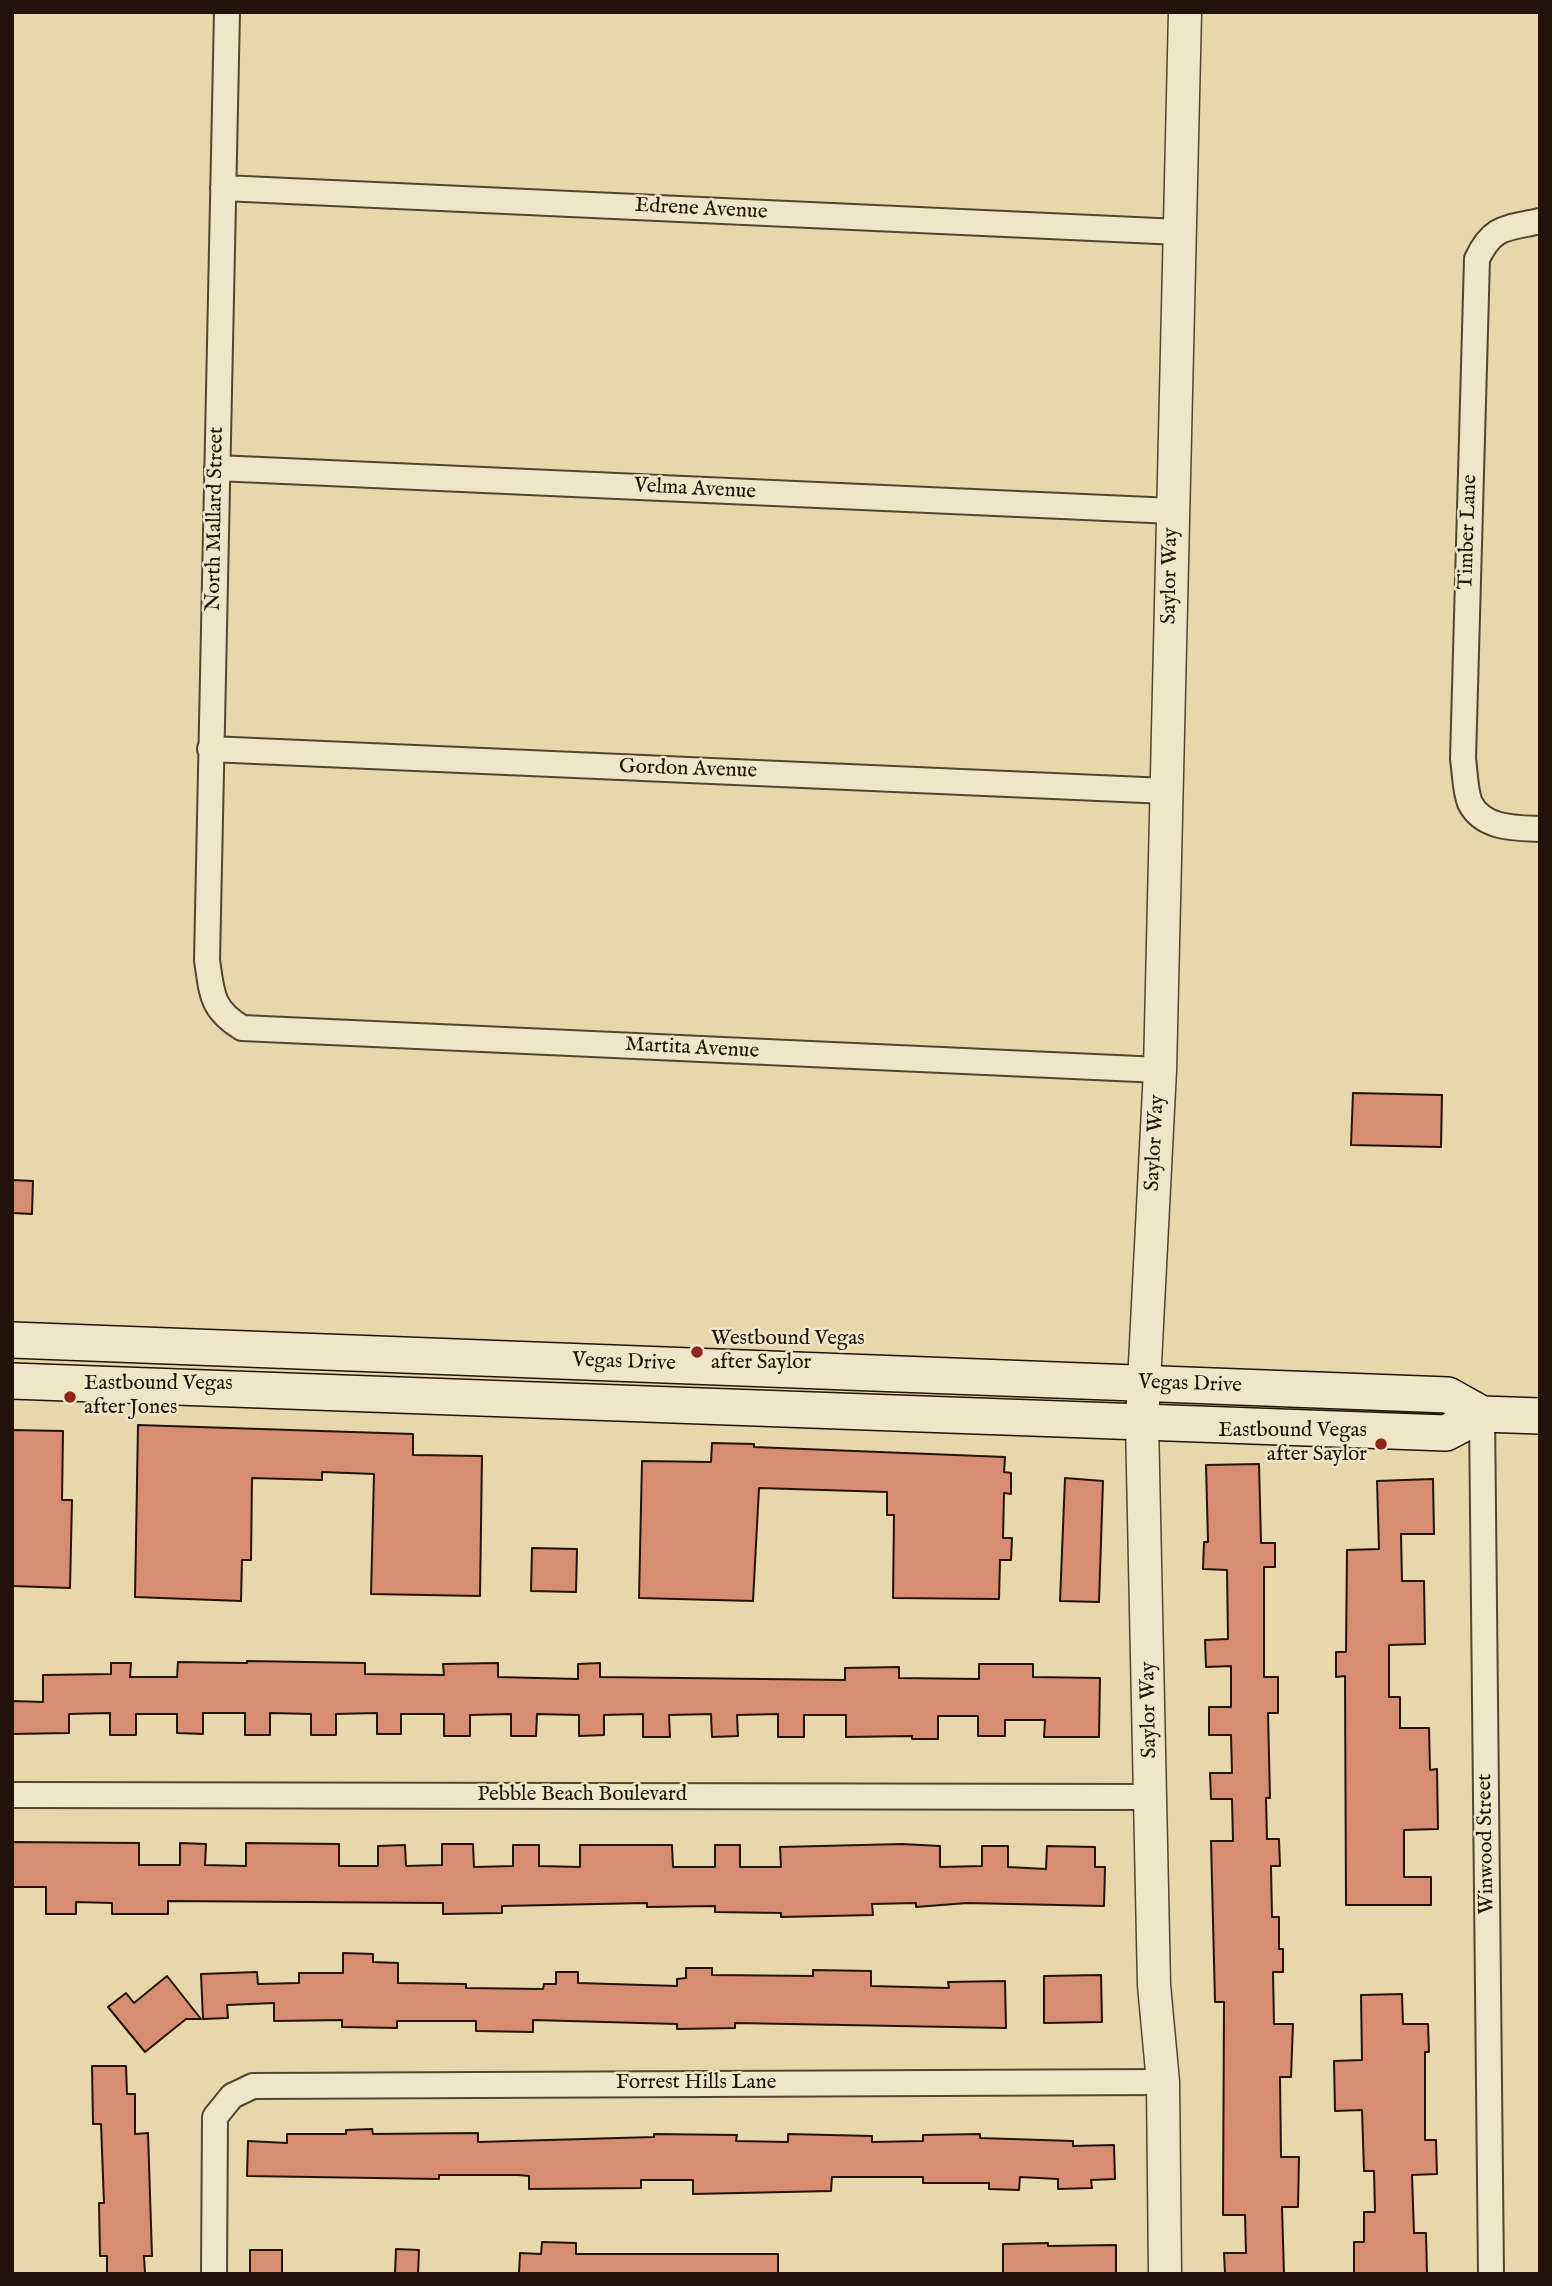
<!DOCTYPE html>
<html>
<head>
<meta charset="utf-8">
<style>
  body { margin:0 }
  #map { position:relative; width:1552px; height:2286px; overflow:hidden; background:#e7d7ab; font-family:"IM FELL English",serif }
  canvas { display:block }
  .frame { position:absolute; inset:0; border:14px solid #23130a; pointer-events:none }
</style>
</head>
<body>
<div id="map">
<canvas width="1552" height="2286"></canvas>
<div class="frame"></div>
</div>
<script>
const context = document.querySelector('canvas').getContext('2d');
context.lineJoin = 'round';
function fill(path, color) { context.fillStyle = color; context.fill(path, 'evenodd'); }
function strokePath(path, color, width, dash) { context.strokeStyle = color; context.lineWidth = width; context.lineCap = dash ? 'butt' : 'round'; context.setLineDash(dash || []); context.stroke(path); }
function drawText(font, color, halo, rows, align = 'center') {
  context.font = font + ' "IM FELL English",serif'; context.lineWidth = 5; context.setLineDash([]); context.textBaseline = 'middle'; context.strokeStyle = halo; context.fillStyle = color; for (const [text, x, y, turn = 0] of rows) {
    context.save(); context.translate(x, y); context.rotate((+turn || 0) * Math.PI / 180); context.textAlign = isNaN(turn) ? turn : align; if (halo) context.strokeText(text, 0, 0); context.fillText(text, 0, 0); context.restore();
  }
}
const building = new Path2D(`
  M 1353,1093 L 1442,1095 L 1441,1147 L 1351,1145 Z
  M 12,1180 L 33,1181 L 32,1214 L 12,1213 Z
  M 138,1425 L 413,1434 L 413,1455 L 482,1456 L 480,1596 L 371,1594 L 374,1474 L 322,1472 L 322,1480 L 252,1478 L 251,1560 L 242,1560 L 241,1601 L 135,1597 Z
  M 12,1430 L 63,1431 L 62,1500 L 72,1500 L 70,1588 L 12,1586 Z
  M 712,1443 L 754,1444 L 754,1447 L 1005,1457 L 1004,1472 L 1011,1473 L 1011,1494 L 1004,1493 L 1003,1538 L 1012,1538 L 1011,1560 L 1000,1560 L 999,1599 L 893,1598 L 894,1515 L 887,1515 L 887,1492 L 759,1488 L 753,1601 L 639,1598 L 642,1461 L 711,1462 Z
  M 1259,1464 L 1261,1543 L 1275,1543 L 1275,1567 L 1264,1567 L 1264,1677 L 1278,1677 L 1278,1713 L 1268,1713 L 1270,1798 L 1266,1798 L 1267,1839 L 1279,1839 L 1280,1866 L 1271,1866 L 1272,1917 L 1279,1917 L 1279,1949 L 1283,1949 L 1283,1972 L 1273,1972 L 1274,2024 L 1293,2024 L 1291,2077 L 1280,2077 L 1281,2157 L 1299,2157 L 1298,2207 L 1282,2207 L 1284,2274 L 1225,2274 L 1224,2253 L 1246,2253 L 1245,2215 L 1223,2215 L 1224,2002 L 1215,2002 L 1211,1841 L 1233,1841 L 1232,1799 L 1211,1799 L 1210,1773 L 1232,1773 L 1231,1735 L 1209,1735 L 1209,1707 L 1231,1707 L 1231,1666 L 1206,1667 L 1205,1640 L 1228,1639 L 1227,1570 L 1203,1569 L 1204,1542 L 1208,1542 L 1206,1465 Z
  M 1065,1478 L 1103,1481 L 1099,1602 L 1060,1601 Z
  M 1433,1479 L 1434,1534 L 1401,1534 L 1402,1581 L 1424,1581 L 1425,1644 L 1389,1645 L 1389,1697 L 1400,1697 L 1400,1728 L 1429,1728 L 1430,1770 L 1437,1769 L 1438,1829 L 1404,1830 L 1404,1877 L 1431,1877 L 1431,1905 L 1346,1905 L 1345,1676 L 1336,1677 L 1336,1652 L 1346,1652 L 1347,1550 L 1379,1549 L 1377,1481 Z
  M 532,1548 L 577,1549 L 576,1592 L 531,1591 Z
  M 247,1661 L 365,1663 L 365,1674 L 444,1675 L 443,1664 L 498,1663 L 498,1677 L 578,1679 L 578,1664 L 600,1663 L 600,1677 L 845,1680 L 845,1668 L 899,1667 L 899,1678 L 979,1679 L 979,1664 L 1033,1664 L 1033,1677 L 1100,1678 L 1099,1737 L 1044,1737 L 1045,1720 L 1005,1720 L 1005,1736 L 978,1736 L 978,1716 L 938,1716 L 938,1739 L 912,1739 L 912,1736 L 846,1737 L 846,1715 L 804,1715 L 804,1737 L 778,1737 L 778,1714 L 737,1715 L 738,1736 L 712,1737 L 711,1714 L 669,1715 L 670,1737 L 643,1737 L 643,1714 L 604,1715 L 604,1735 L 579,1736 L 579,1715 L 537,1714 L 536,1736 L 511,1736 L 511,1714 L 470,1715 L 470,1736 L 444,1736 L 444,1714 L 401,1714 L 401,1734 L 377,1734 L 377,1713 L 336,1714 L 336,1735 L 311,1735 L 311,1714 L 270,1713 L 270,1735 L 245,1735 L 245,1713 L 203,1713 L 203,1734 L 177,1733 L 177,1714 L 136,1714 L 136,1735 L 110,1735 L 110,1713 L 69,1714 L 69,1733 L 12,1734 L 12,1701 L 43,1702 L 43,1675 L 111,1674 L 111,1663 L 131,1663 L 130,1677 L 177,1677 L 178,1662 L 247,1663 Z
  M 12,1842 L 139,1843 L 139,1865 L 180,1865 L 180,1843 L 206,1844 L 205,1865 L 246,1866 L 246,1843 L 339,1844 L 339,1866 L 378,1866 L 378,1846 L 405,1845 L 406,1866 L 442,1865 L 442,1844 L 473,1844 L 474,1867 L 513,1866 L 513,1845 L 539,1845 L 539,1866 L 580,1867 L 580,1845 L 672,1845 L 673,1867 L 715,1867 L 715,1845 L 740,1845 L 740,1867 L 781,1867 L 780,1847 L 902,1844 L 940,1846 L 940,1867 L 982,1866 L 982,1846 L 1008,1846 L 1008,1867 L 1046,1869 L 1047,1846 L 1095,1847 L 1095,1867 L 1105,1867 L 1104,1906 L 967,1903 L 916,1907 L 916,1903 L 872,1904 L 873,1915 L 781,1917 L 781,1913 L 715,1912 L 715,1906 L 647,1907 L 647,1903 L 502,1906 L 502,1913 L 443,1914 L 443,1903 L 168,1901 L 168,1914 L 112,1914 L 112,1903 L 76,1902 L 76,1914 L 46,1914 L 46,1887 L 12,1887 Z
  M 343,1953 L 373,1954 L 373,1962 L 398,1963 L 398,1983 L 466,1984 L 466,1988 L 543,1989 L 544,1984 L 556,1984 L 556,1972 L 578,1972 L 578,1983 L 677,1986 L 677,1979 L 686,1978 L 686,1968 L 712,1968 L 712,1975 L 813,1976 L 813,1970 L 871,1971 L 871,1986 L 949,1988 L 948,1982 L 1005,1981 L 1006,2028 L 735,2023 L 735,2028 L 677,2029 L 677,2024 L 533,2020 L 533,2032 L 476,2031 L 476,2021 L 397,2021 L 397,2028 L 342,2027 L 342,2020 L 274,2021 L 274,2003 L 227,2005 L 228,2018 L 203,2019 L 201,1974 L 257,1972 L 258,1984 L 299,1983 L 299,1973 L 343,1973 Z
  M 1101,1975 L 1102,2022 L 1044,2023 L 1044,1976 Z
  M 167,1976 L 201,2019 L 186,2019 L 145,2052 L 108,2007 L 126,1993 L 134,2003 Z
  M 1402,1994 L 1403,2024 L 1428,2024 L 1429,2052 L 1425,2052 L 1425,2140 L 1436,2140 L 1437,2174 L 1412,2175 L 1414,2233 L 1426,2233 L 1427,2274 L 1354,2274 L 1354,2242 L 1364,2242 L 1364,2212 L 1375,2212 L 1374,2171 L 1364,2171 L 1362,2110 L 1335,2111 L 1334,2061 L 1362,2060 L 1361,1995 Z
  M 92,2066 L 126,2066 L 127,2094 L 135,2094 L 135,2134 L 148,2133 L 152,2256 L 144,2256 L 145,2274 L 107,2274 L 107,2256 L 100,2256 L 99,2203 L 104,2203 L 101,2124 L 93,2124 Z
  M 372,2129 L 373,2134 L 478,2133 L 478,2142 L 654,2137 L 654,2134 L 737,2135 L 736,2141 L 788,2142 L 788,2134 L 872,2136 L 872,2142 L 923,2141 L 923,2135 L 980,2134 L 980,2138 L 1073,2141 L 1073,2146 L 1114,2145 L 1115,2179 L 1091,2180 L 1092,2188 L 1058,2189 L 1058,2179 L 1020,2177 L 1019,2190 L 989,2189 L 989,2183 L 923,2183 L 923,2177 L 832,2177 L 831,2191 L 693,2194 L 693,2180 L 641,2180 L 641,2188 L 529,2189 L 529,2176 L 518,2175 L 439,2175 L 439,2179 L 247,2176 L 248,2141 L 287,2143 L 287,2134 L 346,2134 L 346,2130 Z
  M 542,2242 L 576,2243 L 576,2254 L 778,2254 L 778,2274 L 519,2274 L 520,2253 L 541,2254 Z
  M 1048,2243 L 1048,2246 L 1116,2245 L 1116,2274 L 1003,2274 L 1003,2244 Z
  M 396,2249 L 419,2250 L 418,2274 L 395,2274 Z
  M 250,2250 L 282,2250 L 282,2274 L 250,2274 Z`);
fill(building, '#d78d71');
strokePath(building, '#23130a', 2);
const minor = new Path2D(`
  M 227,12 L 207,960 C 212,994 211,1009 242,1028 L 1160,1070
  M 223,188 L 1179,232
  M 1540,221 C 1506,229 1493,225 1477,259 L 1463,759 C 1465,772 1465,791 1470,803 C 1483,829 1516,828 1540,829
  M 217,468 L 1173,511
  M 210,749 L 1167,791
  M 1482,1414 L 1491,2274
  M 12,1795 L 1151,1797
  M 214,2274 L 215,2117 L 232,2096 L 253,2086 L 1163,2082`);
const tertiary = new Path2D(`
  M 1165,2274 L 1163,2082 L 1154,1985 L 1142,1422 L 1160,1070 L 1185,12`);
const secondary = new Path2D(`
  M 12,1340 L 1448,1395 L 1482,1414 L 1540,1416
  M 12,1381 L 1446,1433 L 1482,1414`);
strokePath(minor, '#544432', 28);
strokePath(tertiary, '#544432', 35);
strokePath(secondary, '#23130a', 38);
strokePath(minor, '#efe5c8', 24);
strokePath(tertiary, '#efe5c8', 32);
strokePath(secondary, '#efe5c8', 35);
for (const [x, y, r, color] of [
  [697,1352,7,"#8f2418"],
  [70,1397,7,"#8f2418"],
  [1381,1444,7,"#8f2418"]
]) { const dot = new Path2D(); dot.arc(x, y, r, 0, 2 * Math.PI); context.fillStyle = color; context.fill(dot); strokePath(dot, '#efe5c8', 2.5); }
drawText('21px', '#23130a', '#efe5c8', [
  ["Edrene Avenue",701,210,3],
  ["Velma Avenue",695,490,3],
  ["North Mallard Street",216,519,-89],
  ["Timber Lane",1469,532,-88],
  ["Saylor Way",1171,576,-89],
  ["Gordon Avenue",688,770,2],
  ["Martita Avenue",692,1049,3],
  ["Saylor Way",1156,1143,-87],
  ["Vegas Drive",624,1363,2],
  ["Vegas Drive",1190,1385,2],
  ["Saylor Way",1150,1710,-91],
  ["Pebble Beach Boulevard",582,1796],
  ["Winwood Street",1487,1844,-91],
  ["Forrest Hills Lane",696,2084]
]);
drawText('21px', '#23130a', '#efe5c8', [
  ["Westbound Vegas",711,1340],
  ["after Saylor",711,1364],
  ["Eastbound Vegas",84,1385],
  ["after Jones",84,1409],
  ["Eastbound Vegas",1367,1432,"right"],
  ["after Saylor",1367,1456,"right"]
], 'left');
</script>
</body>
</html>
